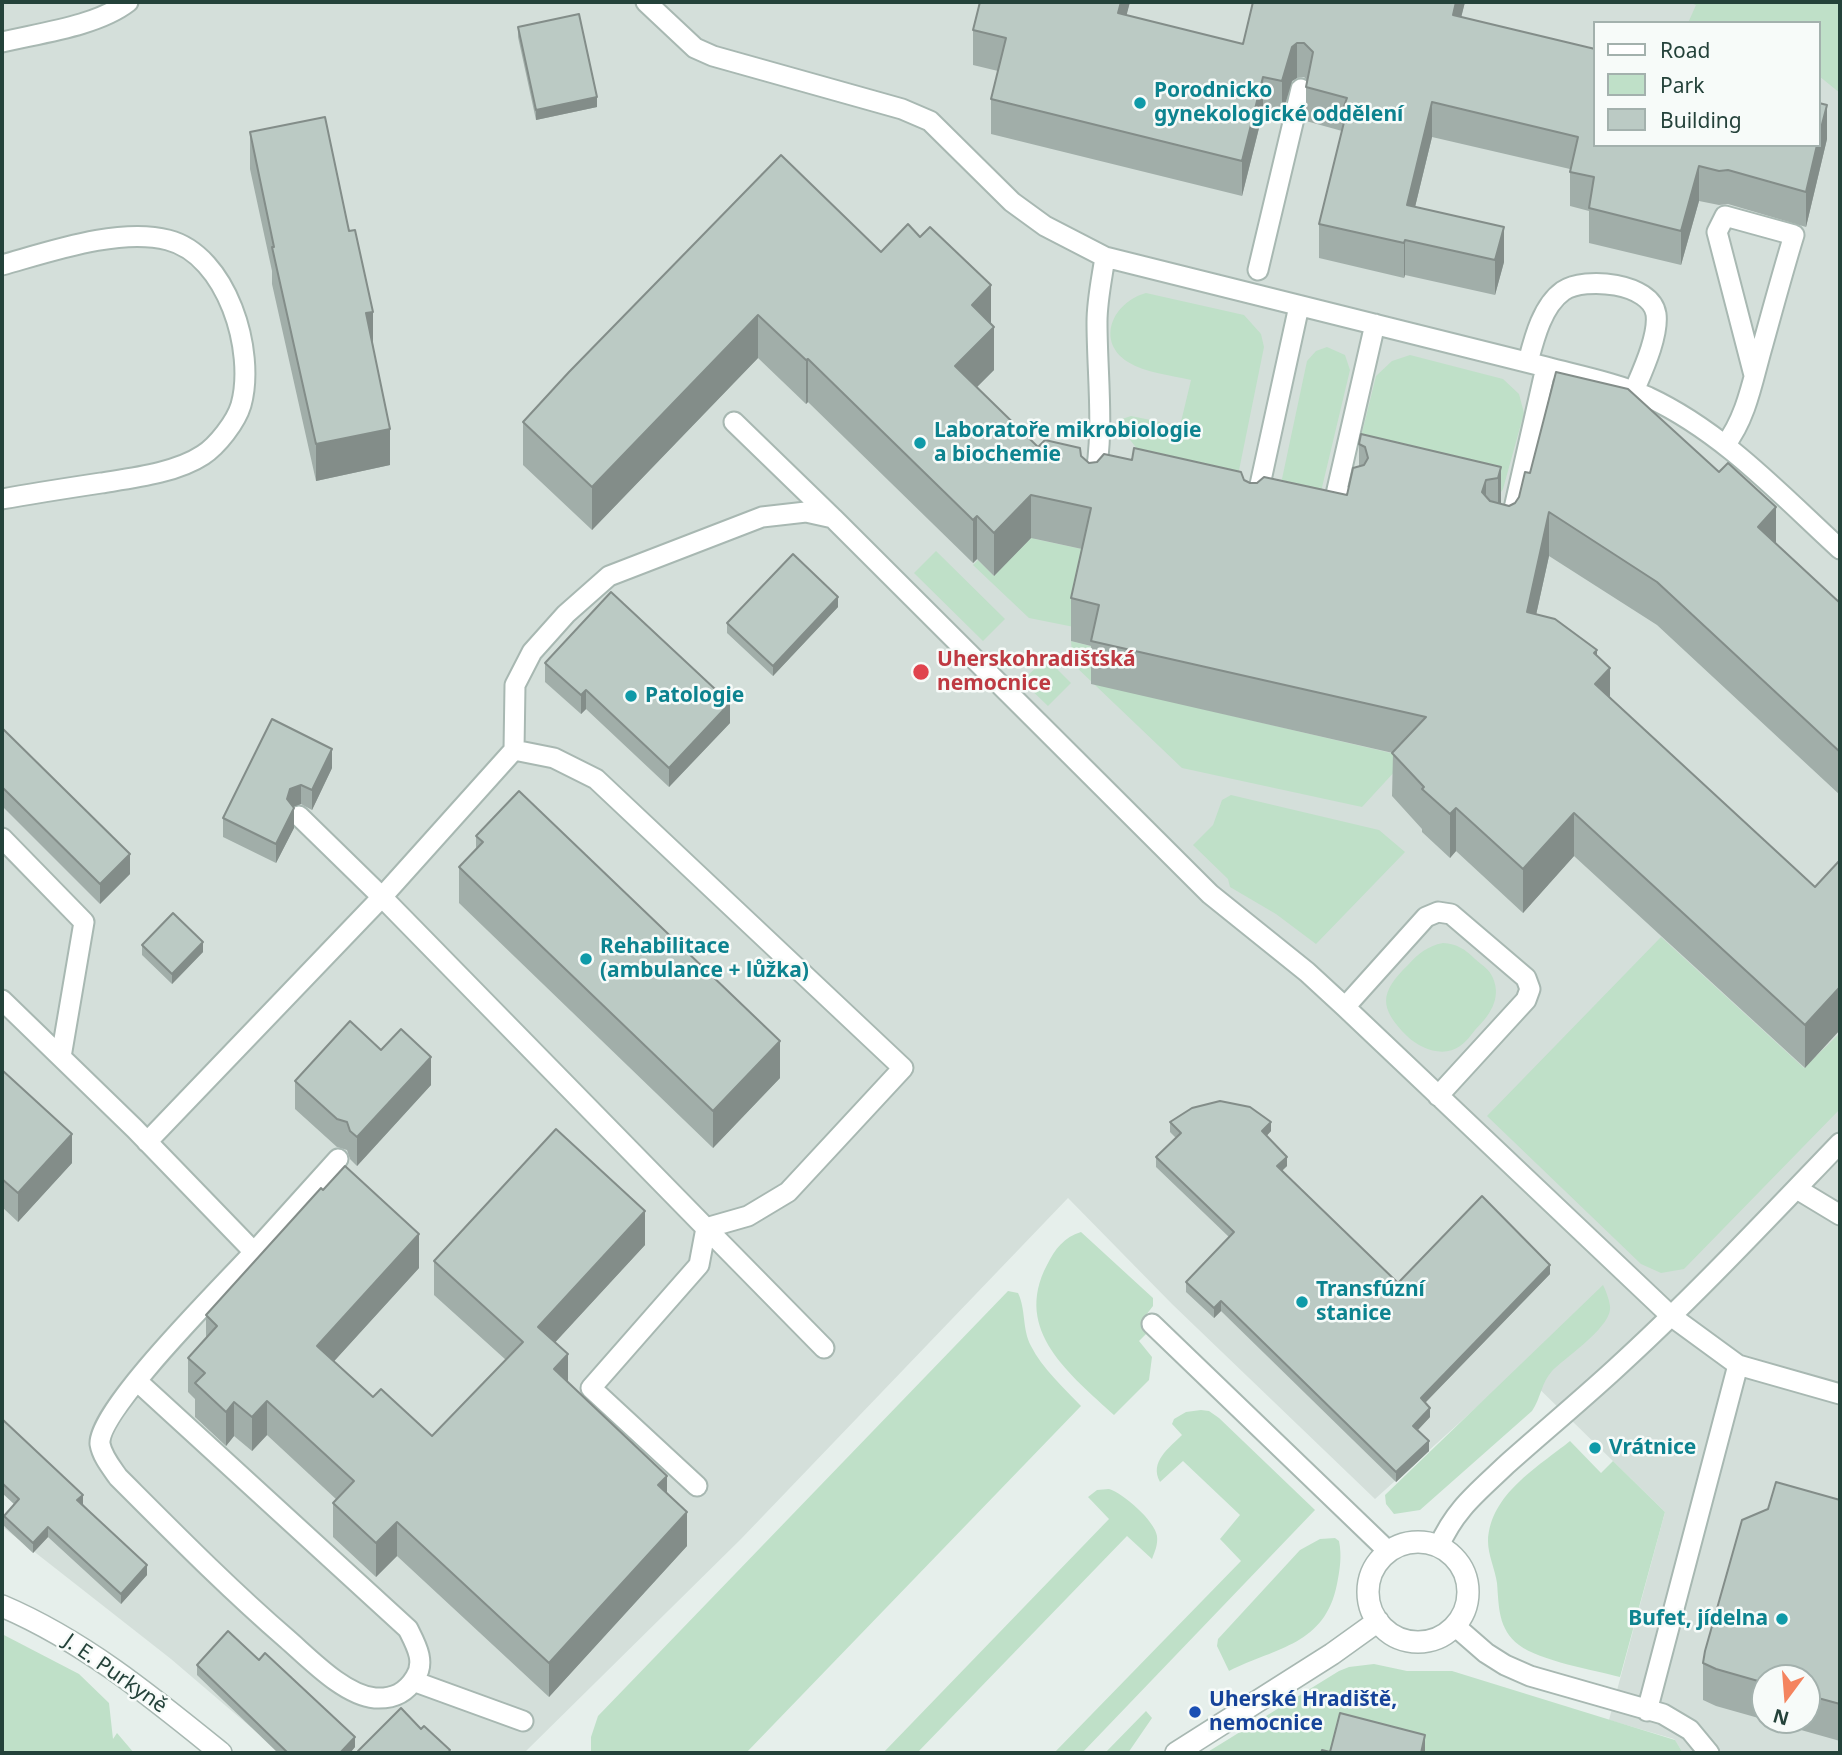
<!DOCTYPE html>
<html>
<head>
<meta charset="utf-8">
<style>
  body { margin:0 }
  #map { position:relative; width:1842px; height:1755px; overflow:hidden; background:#e6efeb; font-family:"Noto Sans",sans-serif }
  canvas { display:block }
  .frame { position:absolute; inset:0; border:4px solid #24423a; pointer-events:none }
  .legend { position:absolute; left:1593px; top:21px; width:228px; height:126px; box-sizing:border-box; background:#f7fbf9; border:2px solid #a3b1ad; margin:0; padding:9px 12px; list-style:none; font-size:21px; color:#24423a }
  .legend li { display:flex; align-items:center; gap:14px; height:35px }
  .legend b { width:35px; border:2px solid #a3b1ad }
  .north { position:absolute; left:1751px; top:1664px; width:70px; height:70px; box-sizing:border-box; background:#f7fbf9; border:2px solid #a3b1ad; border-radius:50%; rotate:196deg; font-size:19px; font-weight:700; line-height:28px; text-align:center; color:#24423a }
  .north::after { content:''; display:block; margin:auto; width:24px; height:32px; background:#f4845f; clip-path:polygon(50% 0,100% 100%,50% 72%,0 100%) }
</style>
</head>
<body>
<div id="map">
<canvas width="1842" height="1755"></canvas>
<div class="frame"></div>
<ul class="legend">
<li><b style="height:9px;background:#fff"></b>Road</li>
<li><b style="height:19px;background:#bfe0c8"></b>Park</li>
<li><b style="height:19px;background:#bbcac4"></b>Building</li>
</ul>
<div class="north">N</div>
</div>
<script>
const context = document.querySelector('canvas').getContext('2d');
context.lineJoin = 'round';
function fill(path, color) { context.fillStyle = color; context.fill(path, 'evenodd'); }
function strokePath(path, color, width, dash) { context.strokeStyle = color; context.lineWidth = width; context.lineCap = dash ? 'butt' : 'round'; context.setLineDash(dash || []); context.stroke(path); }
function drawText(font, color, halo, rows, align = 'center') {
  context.font = font + ' "Noto Sans",sans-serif'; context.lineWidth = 5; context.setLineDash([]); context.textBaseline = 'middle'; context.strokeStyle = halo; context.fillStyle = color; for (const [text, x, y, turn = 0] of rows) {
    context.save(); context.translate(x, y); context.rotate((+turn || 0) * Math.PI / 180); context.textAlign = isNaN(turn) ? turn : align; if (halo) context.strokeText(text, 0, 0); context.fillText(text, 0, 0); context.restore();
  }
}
fill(new Path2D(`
  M 2,2 L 1840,2 L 1840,1753 L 1683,1753 L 1674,1739 L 1609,1720 L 1665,1512 L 1519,1369 L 1375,1499 L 1172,1304 L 1068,1198 L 741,1539 L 524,1753 L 281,1753 L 171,1659 L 4,1528 L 22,1509 L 2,1492 ZM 1595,23 L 1819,23 L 1819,145 L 1595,145 ZM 1765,1678 L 1807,1678 L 1807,1720 L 1765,1720 Z`), '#d4dfda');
fill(new Path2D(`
  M 1688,2 L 1840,2 L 1840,93 L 1819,76 L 1819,23 L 1688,23 L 1696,5 Z
  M 1146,293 L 1244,315 L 1261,334 L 1264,347 L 1232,505 L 1141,454 L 1121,428 L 1122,419 L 1131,416 L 1180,426 L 1191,380 C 1171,375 1145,373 1128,362 C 1095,341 1113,302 1146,293 Z
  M 1327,347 L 1345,355 L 1350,370 L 1314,521 L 1275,512 L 1307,361 L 1316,351 Z
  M 1410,355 L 1503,379 L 1519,394 L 1524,413 L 1503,489 L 1496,500 L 1360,441 L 1376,376 L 1392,361 Z
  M 1033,536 L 1035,539 L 1091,551 L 1074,627 L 1029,618 L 973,565 L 978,560 L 994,576 Z
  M 936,551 L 1005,619 L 983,641 L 914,573 Z
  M 1071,641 L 1102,649 L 1096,684 L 1408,757 L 1362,807 L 1182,768 L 1073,664 Z
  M 1046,658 L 1071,683 L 1048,706 L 1022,681 Z
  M 1231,795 L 1379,830 L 1405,852 L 1316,944 L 1276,914 L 1230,887 L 1228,879 L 1193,845 L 1213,825 L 1222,800 Z
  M 1661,937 L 1804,1068 L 1840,1033 L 1840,1109 L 1684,1269 L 1661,1273 L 1641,1264 L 1487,1116 Z
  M 1443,943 C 1457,944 1465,949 1475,959 C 1482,965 1490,970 1493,978 C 1502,999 1489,1016 1475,1030 C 1471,1035 1466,1042 1460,1046 C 1444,1058 1420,1049 1407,1036 C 1379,1008 1379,993 1408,965 C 1418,954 1427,946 1443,943 Z
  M 1081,1232 L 1153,1298 L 1153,1306 L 1143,1319 L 1151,1329 L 1139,1341 L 1152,1357 L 1149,1380 L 1114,1415 C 1071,1375 1012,1331 1047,1265 C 1055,1249 1064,1237 1081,1232 Z
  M 1603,1285 C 1606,1291 1609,1299 1610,1306 C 1613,1326 1566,1357 1552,1371 C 1541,1383 1541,1398 1532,1411 L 1420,1510 L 1394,1514 L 1386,1504 L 1385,1495 Z
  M 1008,1291 L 1018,1293 C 1026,1309 1022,1329 1031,1346 C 1042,1368 1064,1388 1081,1406 L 746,1753 L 591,1753 L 591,1737 L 598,1716 Z
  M 1201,1410 L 1209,1411 L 1219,1418 L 1315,1510 L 1082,1753 L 1054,1753 L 1241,1561 L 1220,1539 L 1240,1515 L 1183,1461 L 1160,1482 C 1149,1462 1169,1448 1182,1435 L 1172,1424 L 1174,1419 L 1186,1412 Z
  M 1570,1441 L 1601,1473 L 1613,1461 L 1665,1512 L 1620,1677 C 1594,1670 1540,1661 1519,1645 C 1498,1629 1499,1607 1497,1583 C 1495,1569 1488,1555 1488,1541 C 1490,1494 1538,1467 1570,1441 Z
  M 1109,1489 C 1123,1493 1155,1521 1157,1536 C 1158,1545 1155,1551 1152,1559 L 1127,1536 L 917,1753 L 883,1753 L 1109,1519 L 1088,1497 L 1097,1490 Z
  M 1335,1538 L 1339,1541 C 1342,1556 1340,1569 1337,1584 C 1325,1645 1277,1647 1229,1671 L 1217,1646 L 1218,1639 L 1300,1550 L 1320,1539 Z
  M 2,1634 L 79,1674 L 109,1703 L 113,1739 L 117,1733 L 134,1753 L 2,1753 Z
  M 1374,1664 L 1407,1671 L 1452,1671 L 1675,1740 L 1683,1753 L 1206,1753 L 1339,1671 L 1349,1667 Z
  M 1146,1711 L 1152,1718 L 1128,1753 L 1105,1753 Z`), '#bfe0c8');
const lane = new Path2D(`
  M 646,2 L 695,48 L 713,56 L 902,109 L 930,121 L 1012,202 L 1045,226 L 1105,257 L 1546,367 C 1580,376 1616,383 1648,397 C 1723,432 1780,494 1840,549
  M 2,42 C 40,33 97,26 128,2
  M 2,265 C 49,252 120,227 168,240 C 227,255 256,351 241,405 C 236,422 217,446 203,455 C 176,473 132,478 101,483 C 68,488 35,493 2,499
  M 1258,270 L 1301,89
  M 1528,362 C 1534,339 1542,306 1563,291 C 1585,276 1651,283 1656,314 C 1659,336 1642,372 1634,391
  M 734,422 L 832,517
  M 1725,445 C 1747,417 1753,378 1763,344 C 1773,308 1783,271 1794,235 L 1725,216 L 1717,232 L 1754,375
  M 1094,485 C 1105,431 1097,376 1097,322 C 1097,300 1102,278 1105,257
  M 1356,499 L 1336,494 L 1375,324
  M 1256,503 L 1299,306
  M 1510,526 L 1546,367
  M 299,816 L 382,897 L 706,1228 L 748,1216 L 788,1192 L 903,1068 L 596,779 L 554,758 L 514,750
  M 2,838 L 84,922 L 61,1057
  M 2,1000 L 135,1129 L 254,1252 C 227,1282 97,1410 100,1444 C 102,1456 111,1467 118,1477 C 173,1532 228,1588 287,1639 C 310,1659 344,1695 375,1698 C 393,1699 406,1693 415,1678 C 426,1662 416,1645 408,1629 L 137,1381
  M 1345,1007 L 1426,917 L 1438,912 L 1451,914 L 1526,978 L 1530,989 L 1526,1000 L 1438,1096
  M 147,1142 L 382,897 L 514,750 L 515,685 L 532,652 L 566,614 L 609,576 L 762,517 L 806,512 L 833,518 L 1210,894 L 1307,972 L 1345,1007 L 1671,1316 L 1738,1365 L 1840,1394
  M 1797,1189 L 1840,1215
  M 254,1252 L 338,1159
  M 1152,1324 L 1388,1551
  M 697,1486 L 591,1388 L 699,1265 L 706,1228 L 824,1348
  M 1439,1546 C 1455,1509 1478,1492 1506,1465 C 1542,1433 1579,1402 1614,1370 C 1693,1298 1766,1220 1840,1143
  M 1455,1626 L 1486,1653 L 1505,1665 L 1530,1676 L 1663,1714 L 1690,1730 L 1709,1753
  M 413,1681 L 523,1721
  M 1647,1711 L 1738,1365`);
const street = new Path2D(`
  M1368 1592a50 50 0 1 1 100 0a50 50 0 1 1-100 0Z
  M 2,1606 C 84,1641 152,1697 221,1753
  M 1176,1753 L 1332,1654 L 1378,1621`);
strokePath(lane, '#a8b8b2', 23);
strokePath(street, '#a8b8b2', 24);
strokePath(lane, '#fff', 19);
strokePath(street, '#fff', 21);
fill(new Path2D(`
  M 980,2 L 1130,2 L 1126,15 L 1243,44 L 1465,2 L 1461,17 L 1827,139 L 1806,227 L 1728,204 L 1719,205 L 1699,201 L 1681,265 L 1589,243 L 1589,211 L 1570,206 L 1570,169 L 1432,137 L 1415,207 L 1504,262 L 1495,295 L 1405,275 L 1404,278 L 1319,258 L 1319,224 L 1342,131 L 1306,121 L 1306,87 L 1307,80 L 1304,77 L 1297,78 L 1292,81 L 1282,115 L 1263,112 L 1242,196 L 991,134 L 991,99 L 998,71 L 973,65 L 973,30 Z
  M 518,27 L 597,107 L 536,120 L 518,37 Z
  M 250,132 L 373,344 L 390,465 L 316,481 L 272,284 L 272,271 L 250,169 Z
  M 920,237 L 991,323 L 994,370 L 977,387 L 1038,447 L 1081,456 L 1089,463 L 1132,460 L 1244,480 L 1250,483 L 1347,495 L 1359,466 L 1359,444 L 1501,467 L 1501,504 L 1776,544 L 1840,603 L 1840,795 L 1657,625 L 1549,556 L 1536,615 L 1597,656 L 1610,699 L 1815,887 L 1805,1068 L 1574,856 L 1523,913 L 1456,851 L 1450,858 L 1422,832 L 1422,829 L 1392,796 L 1393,753 L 1091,684 L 1091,646 L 1071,641 L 1071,598 L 1082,549 L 1031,538 L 994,576 L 977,559 L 973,563 L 808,402 L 806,404 L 758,358 L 592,530 L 523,465 L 523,422 L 881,252 Z
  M 838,607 L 773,676 L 727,633 L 727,623 Z
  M 545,663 L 730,723 L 669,787 L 586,709 L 581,714 L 545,682 Z
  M 2,728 L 130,874 L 100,904 L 3,807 L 2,808 Z
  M 332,768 L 312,810 L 301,804 L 293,807 L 294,828 L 276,863 L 223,837 L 223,818 Z
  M 476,836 L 780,1078 L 713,1148 L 459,903 L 459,867 L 476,849 Z
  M 142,945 L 203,952 L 172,984 L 142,955 Z
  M 381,1050 L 431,1085 L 357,1166 L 350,1159 L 347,1150 L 337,1147 L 295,1109 L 295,1081 Z
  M 2,1070 L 72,1163 L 18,1222 L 2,1207 Z
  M 1170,1122 L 1271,1131 L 1266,1136 L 1287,1166 L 1282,1171 L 1398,1283 L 1550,1274 L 1425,1403 L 1430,1417 L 1418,1430 L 1429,1451 L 1396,1482 L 1221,1311 L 1214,1318 L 1186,1292 L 1186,1282 L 1229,1237 L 1156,1167 L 1156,1157 L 1176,1138 L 1170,1132 Z
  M 645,1245 L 555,1342 L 568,1382 L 667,1494 L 687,1546 L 549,1697 L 397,1556 L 376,1577 L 333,1537 L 333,1503 L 337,1500 L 267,1435 L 252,1451 L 234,1436 L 226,1446 L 195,1417 L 195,1399 L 188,1392 L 188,1358 L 206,1338 L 206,1315 L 419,1268 L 334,1361 L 373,1397 L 432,1436 L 506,1360 L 434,1295 L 434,1261 Z
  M 2,1419 L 83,1504 L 147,1575 L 121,1604 L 48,1537 L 33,1553 L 4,1526 L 4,1516 L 15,1505 L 2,1493 Z
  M 1840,1500 L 1840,1741 L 1716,1706 L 1703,1700 L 1703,1663 ZM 1765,1678 L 1807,1678 L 1807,1720 L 1765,1720 Z
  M 259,1660 L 355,1747 L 350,1753 L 278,1753 L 197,1675 L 197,1665 Z`), '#a1aea9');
fill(new Path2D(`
  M 1121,2 L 1130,2 L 1118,48 L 1118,13 Z
  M 1456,2 L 1465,2 L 1453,50 L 1453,15 Z
  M 1297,43 L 1297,78 L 1292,81 L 1282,115 L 1282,81 L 1292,47 Z
  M 1263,77 L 1263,112 L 1242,196 L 1242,161 Z
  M 597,97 L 597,107 L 536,120 L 536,110 Z
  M 1432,102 L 1432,137 L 1407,240 L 1407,205 Z
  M 1827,105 L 1827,139 L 1806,227 L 1806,192 L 1817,145 L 1819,145 L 1819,136 Z
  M 1699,166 L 1699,201 L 1681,265 L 1681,231 Z
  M 1504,227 L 1504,262 L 1495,295 L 1495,260 Z
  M 1405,240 L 1405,275 L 1404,278 L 1404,243 Z
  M 991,285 L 991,328 L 972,305 Z
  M 373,312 L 373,348 L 366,313 Z
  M 758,315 L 758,358 L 592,530 L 592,487 Z
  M 994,327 L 994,370 L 955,409 L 955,366 Z
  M 808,359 L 808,402 L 806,404 L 806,360 Z
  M 390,429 L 390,465 L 316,481 L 316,444 Z
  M 1501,467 L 1501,510 L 1498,521 L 1498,478 Z
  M 1486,480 L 1486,524 L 1482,492 Z
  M 1031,495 L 1031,538 L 994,576 L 994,533 Z
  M 1776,507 L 1776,551 L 1758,527 Z
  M 1549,512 L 1549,556 L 1527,656 L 1527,612 Z
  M 977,516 L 977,559 L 973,563 L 973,520 Z
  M 838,597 L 838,607 L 773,676 L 773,666 Z
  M 1597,650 L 1597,682 L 1610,668 L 1610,711 L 1595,728 L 1594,653 Z
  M 586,690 L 586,709 L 581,714 L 581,695 Z
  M 730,703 L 730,723 L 669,787 L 669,768 Z
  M 332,749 L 332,768 L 312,810 L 312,790 Z
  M 301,785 L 301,804 L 290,808 L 287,799 L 290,789 Z
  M 3,788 L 3,807 L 2,808 L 2,789 Z
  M 294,808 L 294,828 L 276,863 L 276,844 Z
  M 1456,808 L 1456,851 L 1450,858 L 1450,814 Z
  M 1574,813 L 1574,856 L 1523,913 L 1523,869 Z
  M 130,854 L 130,874 L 100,904 L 100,884 Z
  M 203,942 L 203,952 L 172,984 L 172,974 Z
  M 1840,987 L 1840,1030 L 1805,1068 L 1805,1025 Z
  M 780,1041 L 780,1078 L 713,1148 L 713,1111 Z
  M 431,1057 L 431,1085 L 357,1166 L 357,1137 Z
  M 1271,1122 L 1271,1131 L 1262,1141 L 1262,1131 Z
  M 72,1134 L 72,1163 L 18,1222 L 18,1193 Z
  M 1287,1157 L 1287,1166 L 1277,1175 L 1277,1166 Z
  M 645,1211 L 645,1245 L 538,1361 L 538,1327 Z
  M 419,1234 L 419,1268 L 317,1380 L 317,1346 Z
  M 1550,1265 L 1550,1274 L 1421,1407 L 1421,1398 Z
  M 1221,1301 L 1221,1311 L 1214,1318 L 1214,1308 Z
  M 568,1354 L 568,1388 L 554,1369 Z
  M 267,1401 L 267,1435 L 252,1451 L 252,1417 Z
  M 234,1402 L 234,1436 L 226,1446 L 226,1412 Z
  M 1430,1408 L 1430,1417 L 1413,1435 L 1413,1426 Z
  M 1429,1441 L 1429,1451 L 1396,1482 L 1396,1472 Z
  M 667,1476 L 667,1510 L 658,1485 Z
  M 83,1495 L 83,1504 L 77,1510 L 77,1500 Z
  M 687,1512 L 687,1546 L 549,1697 L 549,1663 Z
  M 397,1522 L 397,1556 L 376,1577 L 376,1543 Z
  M 48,1527 L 48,1537 L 33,1553 L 33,1543 Z
  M 147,1565 L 147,1575 L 121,1604 L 121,1594 Z
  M 1425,1735 L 1425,1753 L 1421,1753 Z
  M 355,1737 L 355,1747 L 350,1753 L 340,1753 Z`), '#838d89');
const building = new Path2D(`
  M 980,2 L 1121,2 L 1118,13 L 1243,44 L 1253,2 L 1456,2 L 1453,15 L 1595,49 L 1595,145 L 1817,145 L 1806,192 L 1728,170 L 1719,171 L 1699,166 L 1681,231 L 1589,208 L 1594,177 L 1570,172 L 1578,137 L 1432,102 L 1407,205 L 1504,227 L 1495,260 L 1405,240 L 1404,243 L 1319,224 L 1347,110 L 1343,109 L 1347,98 L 1306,87 L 1313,52 L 1304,43 L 1297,43 L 1292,47 L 1282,81 L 1263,77 L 1242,161 L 991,99 L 1006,38 L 973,30 Z
  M 579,14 L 597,97 L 536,110 L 518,27 Z
  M 1819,103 L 1827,105 L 1819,136 Z
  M 325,117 L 349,231 L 355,230 L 373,312 L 366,313 L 390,429 L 316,444 L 272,247 L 274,247 L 250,132 Z
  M 781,155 L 881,252 L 908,224 L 920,237 L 930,227 L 991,285 L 972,305 L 994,327 L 955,366 L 1038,447 L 1045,440 L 1080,448 L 1081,456 L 1089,463 L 1097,462 L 1104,454 L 1132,460 L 1134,448 L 1241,472 L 1244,480 L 1250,483 L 1257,483 L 1264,477 L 1347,495 L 1353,468 L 1364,465 L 1368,458 L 1365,447 L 1359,444 L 1361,434 L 1501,467 L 1498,478 L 1486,480 L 1482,492 L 1490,501 L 1509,506 L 1515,503 L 1519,497 L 1525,472 L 1530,473 L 1556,372 L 1628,389 L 1719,472 L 1728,463 L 1776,507 L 1758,527 L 1840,603 L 1840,752 L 1657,582 L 1549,512 L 1527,612 L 1555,619 L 1597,650 L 1594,653 L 1610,668 L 1595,684 L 1815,887 L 1840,860 L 1840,987 L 1805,1025 L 1574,813 L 1523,869 L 1456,808 L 1450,814 L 1422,789 L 1424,787 L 1392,753 L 1426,717 L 1091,641 L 1099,605 L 1071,598 L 1091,508 L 1031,495 L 994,533 L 977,516 L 973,520 L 808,359 L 806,360 L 758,315 L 592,487 L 523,422 L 569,372 Z
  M 793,554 L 838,597 L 773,666 L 727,623 Z
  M 611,592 L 730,703 L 669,768 L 586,690 L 581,695 L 545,663 Z
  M 272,719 L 332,749 L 312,790 L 301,785 L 290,789 L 287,799 L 294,808 L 276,844 L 223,818 Z
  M 2,728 L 130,854 L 100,884 L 3,788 L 2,789 Z
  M 519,791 L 780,1041 L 713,1111 L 459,867 L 483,842 L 476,836 Z
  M 173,913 L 203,942 L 172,974 L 142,945 Z
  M 350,1021 L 381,1050 L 401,1029 L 431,1057 L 357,1137 L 350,1131 L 347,1122 L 337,1119 L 295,1081 Z
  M 2,1070 L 72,1134 L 18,1193 L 2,1179 Z
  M 1220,1101 L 1250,1107 L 1271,1122 L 1262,1131 L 1287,1157 L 1277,1166 L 1398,1283 L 1482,1196 L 1550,1265 L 1421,1398 L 1430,1408 L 1413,1426 L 1429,1441 L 1396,1472 L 1221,1301 L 1214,1308 L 1186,1282 L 1234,1232 L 1156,1157 L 1181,1133 L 1170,1122 L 1192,1108 Z
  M 556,1129 L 645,1211 L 538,1327 L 568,1354 L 554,1369 L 667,1476 L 658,1485 L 687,1512 L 549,1663 L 397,1522 L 376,1543 L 333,1503 L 354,1481 L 267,1401 L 252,1417 L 234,1402 L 226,1412 L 195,1383 L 205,1373 L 188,1358 L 217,1326 L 206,1315 L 321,1188 L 323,1190 L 345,1166 L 419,1234 L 317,1346 L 373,1397 L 381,1389 L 432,1436 L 523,1342 L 434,1261 Z
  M 2,1419 L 83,1495 L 77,1500 L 147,1565 L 121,1594 L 48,1527 L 33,1543 L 4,1516 L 19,1499 L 2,1483 Z
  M 1776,1482 L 1840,1500 L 1840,1704 L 1807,1695 L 1807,1678 L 1765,1678 L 1765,1683 L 1716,1669 L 1703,1663 L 1705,1651 L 1742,1520 L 1768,1509 Z
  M 228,1631 L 259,1660 L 265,1653 L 355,1737 L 340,1753 L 288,1753 L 197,1665 Z
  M 401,1708 L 421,1729 L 424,1726 L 450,1750 L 448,1753 L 361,1753 L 358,1751 Z
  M 1340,1713 L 1425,1735 L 1421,1753 L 1321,1753 L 1322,1750 L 1330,1752 Z`);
fill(building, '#bbcac4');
strokePath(building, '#838d89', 2);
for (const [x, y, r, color] of [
  [1140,103,7,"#0f9aa8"],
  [920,443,7,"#0f9aa8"],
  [921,672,9,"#e0444e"],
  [631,696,7,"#0f9aa8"],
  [586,959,7,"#0f9aa8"],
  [1302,1302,7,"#0f9aa8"],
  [1595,1448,7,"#0f9aa8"],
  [1782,1619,7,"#0f9aa8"],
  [1195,1712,7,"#1a4fb4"]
]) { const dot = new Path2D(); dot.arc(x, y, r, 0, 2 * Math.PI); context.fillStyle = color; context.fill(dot); strokePath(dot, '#f7fbf9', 2.5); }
drawText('bold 21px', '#0d838f', '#f7fbf9', [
  ["Porodnicko",1154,91],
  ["gynekologické oddělení",1154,115],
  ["Laboratoře mikrobiologie",934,431],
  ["a biochemie",934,455],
  ["Patologie",645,696],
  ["Rehabilitace",600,947],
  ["(ambulance + lůžka)",600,971],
  ["Transfúzní",1316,1290],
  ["stanice",1316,1314],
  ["Vrátnice",1609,1448],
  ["Bufet, jídelna",1768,1619,"right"]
], 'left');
drawText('bold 21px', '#be3a42', '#f7fbf9', [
  ["Uherskohradišťská",937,660],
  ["nemocnice",937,684]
], 'left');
drawText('21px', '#24423a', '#f7fbf9', [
  ["J. E. Purkyně",115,1674,35]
]);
drawText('bold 21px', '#164399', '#f7fbf9', [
  ["Uherské Hradiště,",1209,1700],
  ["nemocnice",1209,1724]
], 'left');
</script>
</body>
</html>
